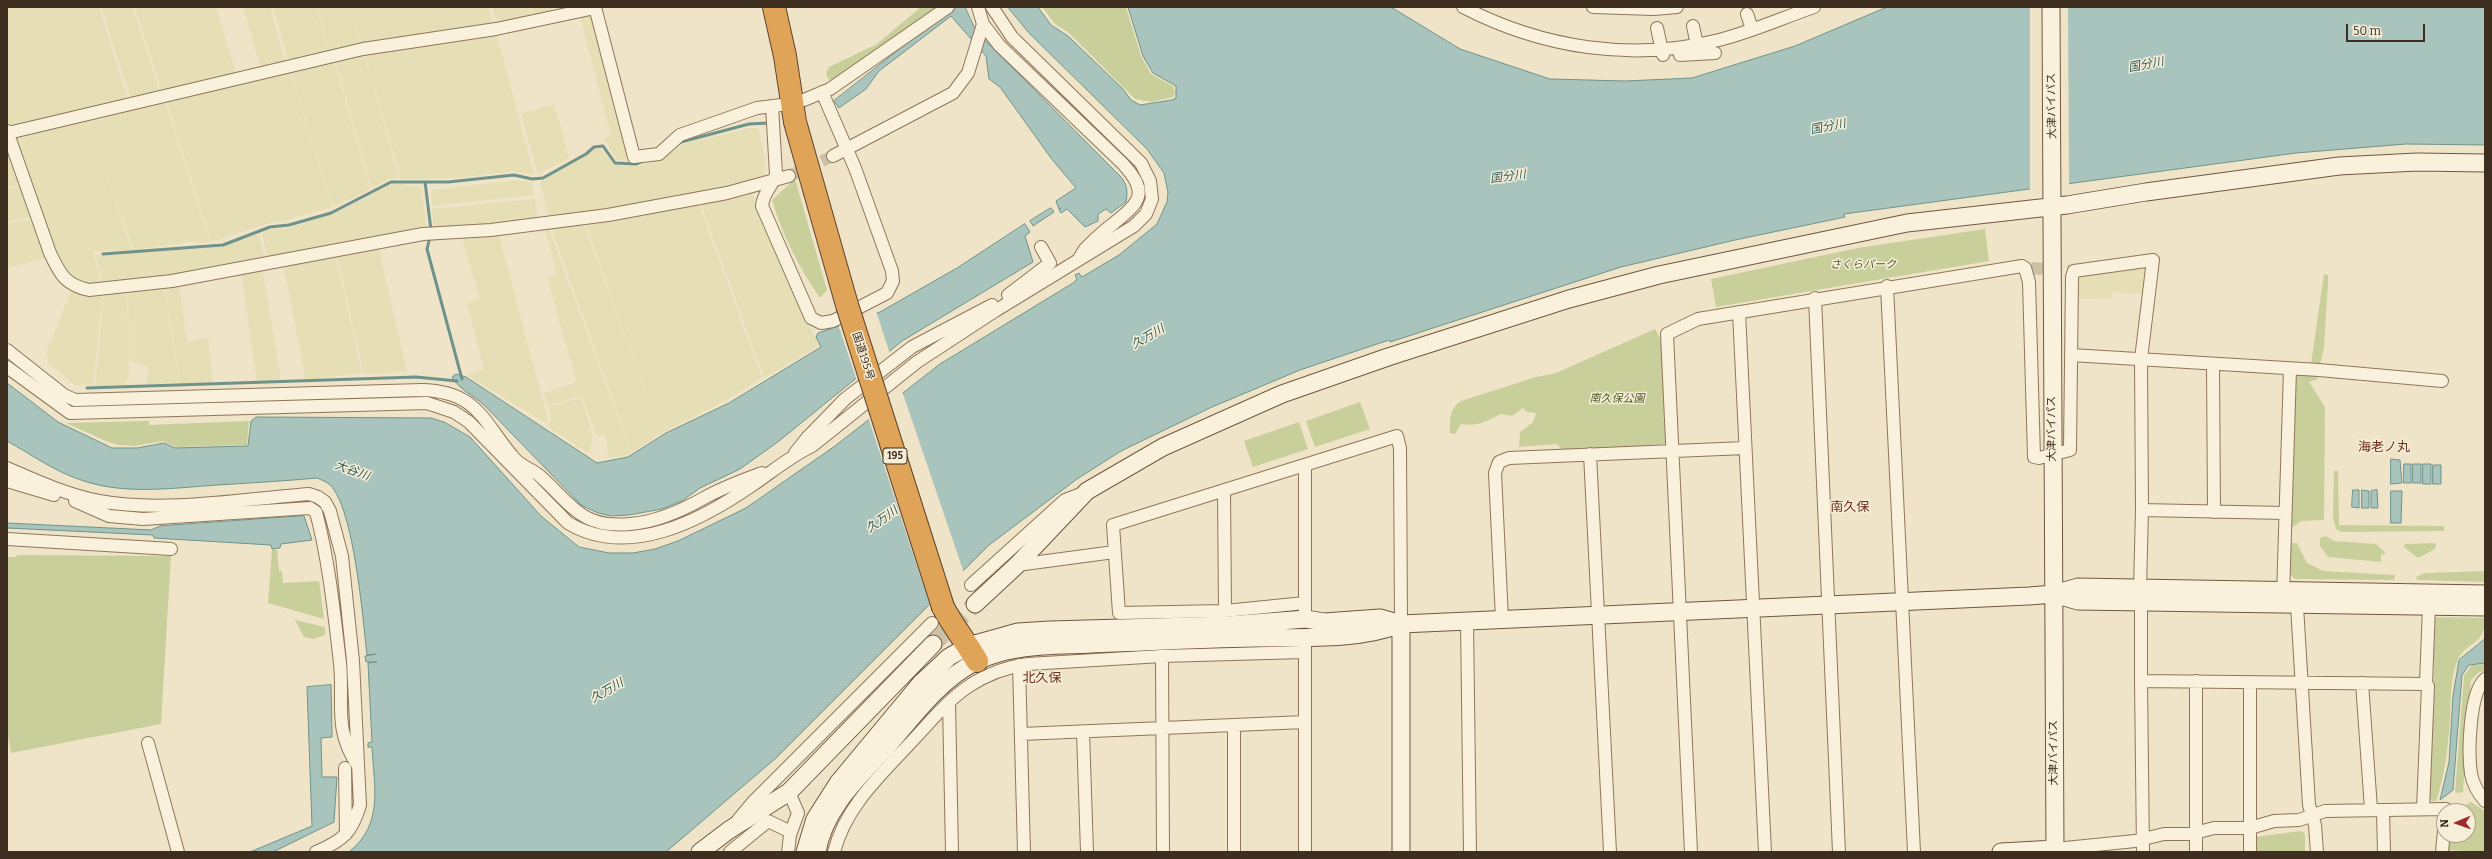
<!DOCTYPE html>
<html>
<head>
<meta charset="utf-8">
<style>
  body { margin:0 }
  #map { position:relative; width:2492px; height:859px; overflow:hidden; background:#f0e4c8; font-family:Bitter,serif }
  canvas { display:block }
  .frame { position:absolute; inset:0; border:8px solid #3d2e20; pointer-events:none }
  .north { position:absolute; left:2436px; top:803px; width:40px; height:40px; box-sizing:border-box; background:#f7eed8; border:1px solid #ada18e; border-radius:50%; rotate:268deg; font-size:11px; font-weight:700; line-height:16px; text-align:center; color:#3d2e20 }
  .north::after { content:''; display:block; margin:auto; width:14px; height:18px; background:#9e2a2b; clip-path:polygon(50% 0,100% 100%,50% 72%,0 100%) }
  .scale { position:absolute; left:2346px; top:24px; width:79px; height:18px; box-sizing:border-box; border:2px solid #3d2e20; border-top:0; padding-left:5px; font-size:12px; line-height:14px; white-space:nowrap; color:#3d2e20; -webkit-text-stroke:3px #f7eed8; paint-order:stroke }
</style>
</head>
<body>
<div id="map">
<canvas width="2492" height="859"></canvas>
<div class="frame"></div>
<div class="north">N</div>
<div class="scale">50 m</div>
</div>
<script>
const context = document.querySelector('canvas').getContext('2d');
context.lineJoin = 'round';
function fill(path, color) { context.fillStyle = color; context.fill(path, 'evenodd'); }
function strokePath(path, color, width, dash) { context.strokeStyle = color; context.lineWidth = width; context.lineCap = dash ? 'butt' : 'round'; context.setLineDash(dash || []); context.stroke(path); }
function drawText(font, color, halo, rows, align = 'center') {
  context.font = font + ' Bitter,"Noto Sans JP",serif'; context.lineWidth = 3; context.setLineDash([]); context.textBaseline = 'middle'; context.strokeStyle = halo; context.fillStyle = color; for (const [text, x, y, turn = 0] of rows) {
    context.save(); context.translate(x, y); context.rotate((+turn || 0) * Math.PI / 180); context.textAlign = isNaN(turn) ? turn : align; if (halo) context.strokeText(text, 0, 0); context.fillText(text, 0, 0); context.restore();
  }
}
fill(new Path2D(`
  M 7,7 L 99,7 L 128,100 L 10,129 L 7,120 Z
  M 101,7 L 133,7 L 160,92 L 131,99 Z
  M 135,7 L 216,7 L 236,73 L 162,92 Z
  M 243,7 L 270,7 L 285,61 L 266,66 L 260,65 Z
  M 273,7 L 316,7 L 330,53 L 288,60 Z
  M 317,7 L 350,7 L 361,45 L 331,53 Z
  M 351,7 L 488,7 L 493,25 L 361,43 Z
  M 492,7 L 529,7 L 532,17 L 501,24 L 499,19 L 496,19 Z
  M 531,7 L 551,7 L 553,13 L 533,17 Z
  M 592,13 L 631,161 L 617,160 L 603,138 L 611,136 L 580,16 Z
  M 496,32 L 534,175 L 514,171 L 455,178 L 401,179 L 365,54 Z
  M 364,53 L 399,178 L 389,179 L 371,188 L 335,58 Z
  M 334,59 L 370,189 L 333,207 L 291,72 Z
  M 290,71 L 332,207 L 290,219 L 265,224 L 211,242 L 166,99 Z
  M 165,101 L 210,243 L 189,242 L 134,250 L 103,165 L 132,250 L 93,251 L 101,283 L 97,286 L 71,279 L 62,269 L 12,135 L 96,118 L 98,120 L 104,119 L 104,116 Z
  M 554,104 L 569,156 L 566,160 L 538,174 L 521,114 Z
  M 750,128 L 758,128 L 765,159 L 764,180 L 622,207 L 549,218 L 540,182 L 594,149 L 600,149 L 614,164 L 633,166 L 661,161 L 683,144 Z
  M 7,144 L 21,185 L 7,187 Z
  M 518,180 L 532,183 L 534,195 L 432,206 L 431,190 Z
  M 391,184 L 400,184 L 421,188 L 427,228 L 267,257 L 262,234 L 267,230 L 287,228 L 336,213 Z
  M 22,186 L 33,217 L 7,222 L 7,189 Z
  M 752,192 L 819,346 L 764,378 L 701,204 Z
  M 535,199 L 537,220 L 434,230 L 432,209 Z
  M 698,202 L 762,378 L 727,400 L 660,434 L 632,453 L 551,227 L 583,222 L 654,417 L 585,222 Z
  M 33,219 L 45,254 L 43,259 L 7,268 L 7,224 Z
  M 549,229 L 631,453 L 624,456 L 608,458 L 606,436 L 596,434 L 582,396 L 548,405 L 544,393 L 574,383 L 576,380 L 547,278 L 557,274 L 545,230 Z
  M 498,232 L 548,420 L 546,423 L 466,375 L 484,369 L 467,303 L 480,299 L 461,235 L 468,234 L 470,239 L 475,238 L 475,233 Z
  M 259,234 L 264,257 L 262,261 L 162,280 L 103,285 L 96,255 L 216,248 Z
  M 378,246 L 407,372 L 364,374 L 337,256 Z
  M 335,253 L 362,373 L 306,380 L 283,263 Z
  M 2143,266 L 2147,270 L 2144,294 L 2111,292 L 2111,298 L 2076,299 L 2076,278 L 2079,274 Z
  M 262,268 L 281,380 L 257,381 L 241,272 Z
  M 179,284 L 187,342 L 208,338 L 213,382 L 180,383 L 165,286 Z
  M 164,286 L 179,382 L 146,384 L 149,367 L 129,361 L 128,290 Z
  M 76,290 L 103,293 L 93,385 L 75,385 L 49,364 L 46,353 L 71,292 Z
  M 127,291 L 129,376 L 124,385 L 95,387 L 104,293 Z
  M 581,398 L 593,435 L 590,450 L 587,453 L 547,426 L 551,420 L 548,407 Z`), '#e6deb5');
fill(new Path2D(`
  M 921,7 L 936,7 L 913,27 L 835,81 L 828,79 L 826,73 L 829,67 L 877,44 Z
  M 1042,7 L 1126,7 L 1141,56 L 1151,74 L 1173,86 L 1175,93 L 1173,97 L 1152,102 L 1135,99 L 1068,32 L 1055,24 Z
  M 795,179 L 827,290 L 820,298 C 799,268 782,234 772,200 Z
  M 1985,229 L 1989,261 L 1716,307 L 1711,279 L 1858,248 Z
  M 2324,274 L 2328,275 L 2328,284 L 2324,347 L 2320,365 L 2311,364 Z
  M 1655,329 L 1661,340 L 1667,440 L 1664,444 L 1607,449 L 1562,450 L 1557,444 L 1519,447 L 1520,432 L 1533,422 L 1536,413 L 1527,412 L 1523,408 L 1512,416 L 1501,414 C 1486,421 1478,427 1461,424 L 1455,434 L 1450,433 C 1450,419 1449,409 1461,401 L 1536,377 L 1556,373 Z
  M 2295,371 L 2311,371 L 2318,379 L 2309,382 L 2325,407 L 2324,520 L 2301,521 L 2290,529 Z
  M 1360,402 L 1370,429 L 1315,447 L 1306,421 Z
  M 149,421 L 149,425 L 249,421 L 247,445 L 176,447 L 163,441 L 135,446 L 119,445 L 108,442 L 66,423 Z
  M 1299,422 L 1308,449 L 1253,467 L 1244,441 Z
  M 2334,471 L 2338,471 L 2339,525 L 2444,526 L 2444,531 L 2341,532 L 2336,529 L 2333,518 Z
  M 2326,536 L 2334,541 L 2376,544 L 2386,553 L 2381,555 L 2381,562 L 2328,557 L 2320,546 L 2320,538 Z
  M 2291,543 L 2297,543 L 2307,563 L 2323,571 L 2395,575 L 2394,580 L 2295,579 L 2289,574 Z
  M 2434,543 L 2436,544 L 2435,549 L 2418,558 L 2404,547 L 2405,544 Z
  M 272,549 L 277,550 L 279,571 L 282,571 L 283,583 L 319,581 L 324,619 L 268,603 Z
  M 17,555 L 171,556 L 161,724 L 11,753 L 7,731 L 7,557 L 16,557 Z
  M 2485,571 L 2485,582 L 2417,580 L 2416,577 L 2425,573 Z
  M 2433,617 L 2485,618 C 2485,648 2464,641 2457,662 C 2450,679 2451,701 2450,720 C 2448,747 2445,775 2436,801 L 2431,801 L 2429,798 L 2434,683 Z
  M 295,620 L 325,627 L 325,635 L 313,639 L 304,637 Z
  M 2485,664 L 2485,672 L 2479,672 L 2471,680 L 2463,792 L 2458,793 L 2455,792 L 2464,675 L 2472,665 Z
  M 2471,802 L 2485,811 L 2485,852 L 2449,850 L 2449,835 L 2468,835 L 2468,811 L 2453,811 Z
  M 2301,831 L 2305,834 L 2305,852 L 2255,852 L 2255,837 Z`), '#c9cf9b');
const water = new Path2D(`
  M 953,7 L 965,7 L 976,31 L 1120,176 C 1127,184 1128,190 1126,202 L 1111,213 L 1106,209 L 1098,214 L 1098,221 L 1085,227 L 1067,209 L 1061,213 L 1059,210 L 1061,208 L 1059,209 L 1056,201 L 1076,188 L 1051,158 L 1000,87 L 989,79 L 986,56 L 951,16 L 879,71 L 866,89 L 839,108 L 834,101 Z
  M 1008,7 L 1038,7 L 1051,25 L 1068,36 L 1122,88 L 1131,100 L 1140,105 L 1172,100 L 1176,98 L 1176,86 L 1153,73 L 1143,56 L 1128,7 L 1391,7 L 1460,49 L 1550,79 L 1625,81 L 1692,78 L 1795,46 L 1887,7 L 2485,7 L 2485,145 L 2406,144 L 2296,153 L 1844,214 L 1845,217 L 1735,240 L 1621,267 L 1390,342 L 1389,340 L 1300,370 L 1212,407 L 1121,451 L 1077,479 L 989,545 L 776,758 L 666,852 L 349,852 C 384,824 374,787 372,747 L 368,747 L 368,743 L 372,742 L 368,663 L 377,662 L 366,662 L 365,656 L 376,654 L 367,655 C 363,620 354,508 330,485 C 327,482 322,480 317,478 C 284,481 250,483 217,485 C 174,488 126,495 84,481 C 55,472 34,456 7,441 L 7,383 L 58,422 L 112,448 L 137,448 L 164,443 L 175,448 L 248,446 L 251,421 L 256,417 L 431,418 L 444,422 L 470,437 L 541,516 L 579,547 L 609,553 L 633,553 L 655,549 L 678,541 L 746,508 L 835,446 L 940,364 L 1073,283 L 1077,279 L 1075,275 L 1079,273 L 1082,277 L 1119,255 L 1157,224 L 1167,202 L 1168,192 L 1164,173 L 1147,149 L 1029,33 Z
  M 1051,208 L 1054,212 L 1033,226 L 1030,221 Z
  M 1025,224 L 1030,232 L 1025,236 L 1033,262 L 902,341 L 779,441 L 740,469 L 700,488 L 682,501 L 662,509 L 629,515 L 611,516 L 598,513 L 581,505 L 485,406 C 474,395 459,390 452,377 L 456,374 L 466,377 L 597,463 L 628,457 L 666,433 L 729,403 L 821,347 L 816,337 L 818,333 L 880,312 L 957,268 Z
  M 2391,459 L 2400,460 L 2402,483 L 2391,484 Z
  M 2404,464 L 2411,464 L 2411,483 L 2404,483 Z
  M 2413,464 L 2421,464 L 2421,483 L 2413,483 Z
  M 2423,464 L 2431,464 L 2431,484 L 2423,484 Z
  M 2433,465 L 2441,465 L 2441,484 L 2433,484 Z
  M 2353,490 L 2359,490 L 2359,508 L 2352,507 Z
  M 2362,490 L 2369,491 L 2369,508 L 2362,508 Z
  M 2377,490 L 2378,508 L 2371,508 L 2371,491 Z
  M 2391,491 L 2402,491 L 2401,523 L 2391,523 Z
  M 304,516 L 312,540 L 281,544 L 280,548 L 272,549 L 271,545 L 154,538 L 153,535 L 7,528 L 7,523 L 151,530 L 160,526 Z
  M 2485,639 L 2485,663 L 2469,665 L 2462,675 L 2453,790 L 2440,800 L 2449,762 L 2453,696 L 2459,660 Z
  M 331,685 L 332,737 L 321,738 L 322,777 L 337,777 L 334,822 L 273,852 L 250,852 L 312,826 L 307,687 Z`);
fill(water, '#a9c4bc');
strokePath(water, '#6f938a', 1);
fill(new Path2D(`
  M 2030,7 L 2068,7 L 2069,185 L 2030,190 Z
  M 876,311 L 890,354 L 857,381 L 838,324 Z
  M 902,391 L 964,573 L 930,606 L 868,417 Z`), '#f0e4c8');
strokePath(new Path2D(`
  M 681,142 L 749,124 L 769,123
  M 425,182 L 431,230
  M 430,237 L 427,249 L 462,379
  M 103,254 L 223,245 L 270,227 L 289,225 L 331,213 L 391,182 L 448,182 L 514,175 L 532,179 L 543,178 L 586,154 L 594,147 L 603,146 L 615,163 L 636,164 L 643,161
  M 87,388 L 416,377 L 457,381`), '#6f938a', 3);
strokePath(new Path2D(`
  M 789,176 L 833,156
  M 2031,268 L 2069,271`), '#ccc0a6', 12, [12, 6]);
strokePath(new Path2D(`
  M 933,644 L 975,604`), '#ccc0a6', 17, [17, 8]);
const street = new Path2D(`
  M 595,7 L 634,157 L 659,154 L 680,135 L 757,108 L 781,105
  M 978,7 L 983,24 L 999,45 L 1122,163 C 1150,193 1140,202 1113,224 C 1103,231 1094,240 1085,249 L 1080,257
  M 1463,7 C 1542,48 1632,62 1719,40 C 1751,32 1782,18 1814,7
  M 1593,7 L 1654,9 L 1677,7
  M 1747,14 L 1752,29
  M 1693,26 L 1697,45
  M 1657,28 L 1663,55
  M 1680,55 L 1715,53
  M 804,100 L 830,89 L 948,7
  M 772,106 L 776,174 C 773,186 763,192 762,206 L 811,318 L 821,323 L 833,321 L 887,293 L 893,281 L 892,271 L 855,168 L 822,92
  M 7,131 L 50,253 C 60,274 65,285 89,290 L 172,281 L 423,234 L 491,230 L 608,215 L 727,193 L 789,176
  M 8,133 L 363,49 L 496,29 L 595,8
  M 833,156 L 953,93 L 968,73 L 983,24
  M 1887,286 L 1914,852
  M 1008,295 L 1050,263 L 1041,247
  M 1815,298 L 1839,852
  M 1739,312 L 1765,852
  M 7,350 L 64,395 L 75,400 L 421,390 C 478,391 483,422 514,458 C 521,467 533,469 541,477 C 572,505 582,529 630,524 C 657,522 681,511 704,498 C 721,488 743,480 762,473
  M 2071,355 L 2319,370 L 2442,381
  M 2213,364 L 2214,512
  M 7,367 L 70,413 L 427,403 L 454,412 L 469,422 L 568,523 C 628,559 700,521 751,486 C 772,472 789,457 812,446 L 917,362 L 995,311 L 1134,226 L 1146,214 L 1152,199 L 1150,181 L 1141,163 L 1012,37 L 992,7
  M 795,453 L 807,438 L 845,399 L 912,347 L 992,305
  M 1590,454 L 1610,852
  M 1305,466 L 1305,611
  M 7,468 C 37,481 67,495 99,501 C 163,513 244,499 309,494 L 318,497 L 325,502 L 330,511 L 342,556 L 353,661 L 360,805 C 352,833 342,841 316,852
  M 7,481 L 54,495
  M 1224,490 L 1225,611
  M 75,501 L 109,516 L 143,519 L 310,508 L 316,512 C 329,561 334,612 340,663 C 344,703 333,729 358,766
  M 7,539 L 171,549
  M 1017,565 L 1114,552
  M 971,585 L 1065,500 L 1083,493
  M 2140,589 L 2142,510
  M 2283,597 L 2290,369
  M 2141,602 L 2141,681
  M 1305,603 L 1225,611 L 1119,613 L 1113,525 L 1397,436 L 1400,448 L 1401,624
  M 2297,606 L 2309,805 L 2315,825 L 2317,852
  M 1502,619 L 1495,473 L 1499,462 L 1509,458 L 1745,448
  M 1467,621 L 1470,852
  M 1305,644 L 1305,852
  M 1162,656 L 1163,852
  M 1019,665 L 1024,852
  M 2485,679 C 2469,693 2468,753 2471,774 C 2473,784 2478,793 2485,801
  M 2196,681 L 2196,852
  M 2362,683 L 2371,809
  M 2426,684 L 2429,606
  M 949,703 L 952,852
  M 1234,725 L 1234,852
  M 1083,732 L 1087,852
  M 1021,734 L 1305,722
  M 148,743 L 178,852
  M 345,768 L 346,834
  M 2383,810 L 2384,852
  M 738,820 L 753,802 L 932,623
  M 2055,849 L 2135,841 L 2164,834 L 2191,834 L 2214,828 L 2250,828 L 2274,821 L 2299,820 L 2325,811 L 2446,809 L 2446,811
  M 730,852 L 768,821 L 791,832
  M 788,852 L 790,835 L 798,813 L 789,792
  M 834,852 C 846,805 882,774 914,739 C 931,721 948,700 969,686 C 987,674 1007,667 1028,664 L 1162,656 L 1304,652
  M 1691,852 L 1667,334 L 1698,319 L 2022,266 L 2025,268 L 2029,282 L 2034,457 L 2039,458 L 2070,450 L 2072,277 L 2074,271 L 2153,260 L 2141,359 L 2142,510 L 2285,513
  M 2143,852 L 2141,681 L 2426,684 L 2428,686 L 2423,809
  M 2250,852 L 2250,682
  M 2442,852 L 2444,830`);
const secondary = new Path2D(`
  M 2051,7 L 2055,852
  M 2054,594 L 2078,601 L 2485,607
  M 975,604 L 1017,565 L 1087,491 L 1163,447 L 1282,394 L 1388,357 L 1569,299 L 1659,275 L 1907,223 L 2067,205 L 2146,192 L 2339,166 L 2417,162 L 2485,163
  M 1401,624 L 1401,852
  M 700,852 L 729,830 L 789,792 L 933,644
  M 805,852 L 815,819 L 838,783 L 921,683 L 949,657 L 968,646 L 1018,632 L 1050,630 L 1229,625 L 1306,619 L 1324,622 L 1380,618 L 1401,624
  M 817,852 C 824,809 858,778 886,748 C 913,717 939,680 977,661 C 1013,644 1052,646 1091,644 C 1146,642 1200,639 1255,638 C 1303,637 1356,641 1401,624 L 2029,596 L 2054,594 L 2078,587 L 2485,594
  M 2001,852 L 2055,849`);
const highway = new Path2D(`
  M 774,7 L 785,56 L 795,122 L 847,305
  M 943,607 C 953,626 966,642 977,661`);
strokePath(street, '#8d765c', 14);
strokePath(secondary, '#6f573f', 19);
strokePath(highway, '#5b4430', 24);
strokePath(street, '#faf1dc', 12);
strokePath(secondary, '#faf1dc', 17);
strokePath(highway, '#e0a458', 22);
const highwayBridge = new Path2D(`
  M 847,305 L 943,607`);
strokePath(highwayBridge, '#5b4430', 24, []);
strokePath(highwayBridge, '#e0a458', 22);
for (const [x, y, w] of [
  [895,456,24]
]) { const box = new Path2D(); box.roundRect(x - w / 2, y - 8, w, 16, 3); context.fillStyle = '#f7eed8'; context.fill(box); strokePath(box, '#3d2e20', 1); }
drawText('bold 10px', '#3d2e20', null, [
  ["195",895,456]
]);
drawText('11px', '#3d2e20', '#f7eed8', [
  ["大津バイパス",2052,106,-91],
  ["国道195号",863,356,72],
  ["大津バイパス",2052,429,-90],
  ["大津バイパス",2054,753,-90]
]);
drawText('italic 11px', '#4d5a26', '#f7eed8', [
  ["さくらパーク",1863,265],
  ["南久保公園",1617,399]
]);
drawText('italic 12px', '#2f5d5a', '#f7eed8', [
  ["国分川",2146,65,-11],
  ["国分川",1828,127,-11],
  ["国分川",1508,177,-7],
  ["久万川",1148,337,-30],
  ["大谷川",352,471,20],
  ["久万川",882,520,-35],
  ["久万川",607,691,-30]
]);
drawText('13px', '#6b2e1e', '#f7eed8', [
  ["海老ノ丸",2384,447],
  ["南久保",1850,507],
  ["北久保",1042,678]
]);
</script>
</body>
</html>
